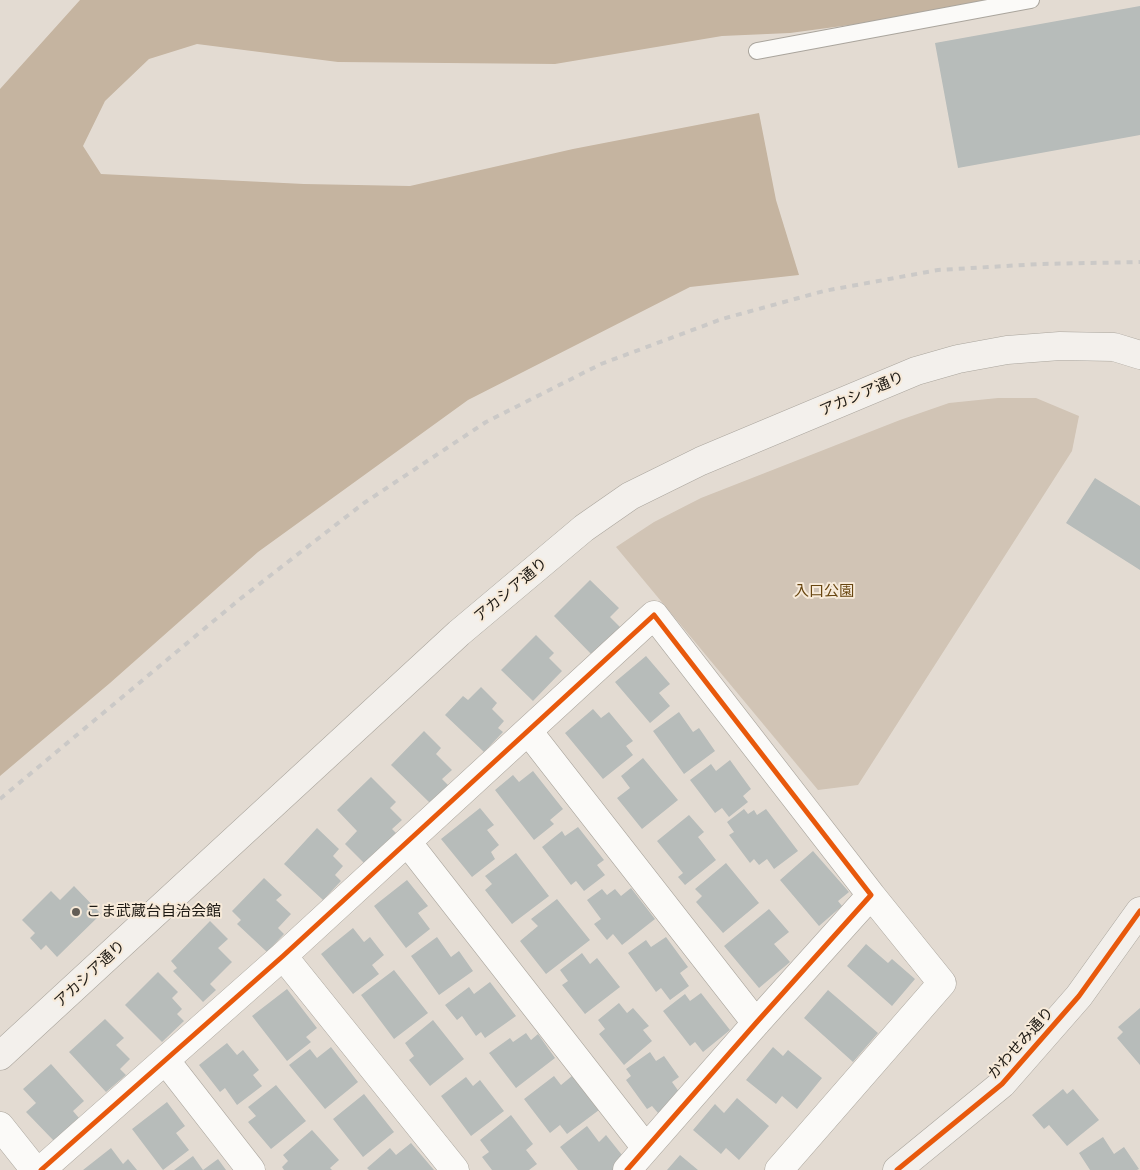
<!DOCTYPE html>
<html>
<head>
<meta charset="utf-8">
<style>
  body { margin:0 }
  canvas { display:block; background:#e3dbd2 }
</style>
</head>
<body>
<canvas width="1140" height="1170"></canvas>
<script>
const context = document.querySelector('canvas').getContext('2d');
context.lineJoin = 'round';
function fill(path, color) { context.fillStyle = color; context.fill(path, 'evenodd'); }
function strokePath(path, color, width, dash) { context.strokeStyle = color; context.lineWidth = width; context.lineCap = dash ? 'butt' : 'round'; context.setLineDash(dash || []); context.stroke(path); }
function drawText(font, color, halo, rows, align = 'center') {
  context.font = font + ' Cabin,"Noto Sans JP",sans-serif'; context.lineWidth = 4; context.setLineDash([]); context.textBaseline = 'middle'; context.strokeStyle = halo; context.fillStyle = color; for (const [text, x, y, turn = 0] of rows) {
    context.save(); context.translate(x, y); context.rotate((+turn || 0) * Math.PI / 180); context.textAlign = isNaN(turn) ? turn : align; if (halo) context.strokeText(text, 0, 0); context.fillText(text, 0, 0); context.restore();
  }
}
fill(new Path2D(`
  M 998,398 L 1036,398 L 1079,416 L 1072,451 L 858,785 L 818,790 L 616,547 L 654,522 L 701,498 L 900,420 L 949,403 Z`), '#d1c4b5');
fill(new Path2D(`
  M 80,0 L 998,0 L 954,11 L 790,33 L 722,36 L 555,64 L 338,62 L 197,44 L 149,59 L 105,101 L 83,146 L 101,174 L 304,184 L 410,186 L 573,149 L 759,113 L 776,200 L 799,275 L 690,287 L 468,400 L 258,552 L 110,683 L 0,776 L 0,89 Z`), '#c5b4a0');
fill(new Path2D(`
  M 1140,6 L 1140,135 L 958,168 L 935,43 Z
  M 1095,478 L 1140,506 L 1140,570 L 1066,523 Z
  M 590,580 L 619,608 L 610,617 L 620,627 L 592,655 L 554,616 Z
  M 536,635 L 554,653 L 549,658 L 562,671 L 533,701 L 501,670 Z
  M 646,656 L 670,684 L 659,693 L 670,706 L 650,723 L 615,682 Z
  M 481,687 L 497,703 L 492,709 L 504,721 L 498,728 L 503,732 L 484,752 L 445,715 L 463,696 L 468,700 Z
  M 593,709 L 601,718 L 609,712 L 633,741 L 626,746 L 633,755 L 603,779 L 565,733 Z
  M 679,712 L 693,732 L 699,728 L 715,751 L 684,774 L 653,731 Z
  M 424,731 L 441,748 L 436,754 L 452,770 L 442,779 L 448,785 L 430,803 L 391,765 Z
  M 643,758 L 678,800 L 642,829 L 617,798 L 630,788 L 621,776 Z
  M 730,760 L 751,789 L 743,796 L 748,802 L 729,817 L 722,808 L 715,813 L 690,780 L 711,764 L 716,771 Z
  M 533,771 L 563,809 L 550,820 L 554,824 L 534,840 L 495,790 L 513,775 L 519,782 Z
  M 371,777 L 396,802 L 390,808 L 402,820 L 392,829 L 396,833 L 365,864 L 345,844 L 357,831 L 337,810 Z
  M 480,808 L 494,825 L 487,830 L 499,845 L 491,852 L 495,859 L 472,877 L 441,839 Z
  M 744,809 L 748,814 L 754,810 L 757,815 L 766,809 L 798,851 L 774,869 L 767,859 L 759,865 L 754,859 L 750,863 L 729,835 L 734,832 L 727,822 Z
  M 689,815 L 704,832 L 698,837 L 716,860 L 685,885 L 678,877 L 683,873 L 657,841 Z
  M 578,827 L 604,860 L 597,865 L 605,875 L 584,891 L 576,881 L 571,885 L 542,847 L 562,831 L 565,836 Z
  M 317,828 L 339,849 L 333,856 L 343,866 L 335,875 L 341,881 L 323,900 L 284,864 Z
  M 813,851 L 849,892 L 838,901 L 842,906 L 819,926 L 780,880 Z
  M 516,853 L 549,896 L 512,924 L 485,890 L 492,884 L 485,876 Z
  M 726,863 L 759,903 L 723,933 L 696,902 L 702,896 L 695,889 Z
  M 264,878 L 282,895 L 276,900 L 291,914 L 278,928 L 284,934 L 267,952 L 237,924 L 241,920 L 232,911 Z
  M 407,880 L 428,906 L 418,913 L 430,929 L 406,948 L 374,906 Z
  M 74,886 L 101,914 L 57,957 L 46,945 L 41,950 L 30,938 L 35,933 L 22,920 L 51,891 L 60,900 Z
  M 631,888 L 655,919 L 622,945 L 613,934 L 607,940 L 594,924 L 601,919 L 587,900 L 602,889 L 607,895 L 615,889 L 621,896 Z
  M 557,899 L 590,940 L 546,974 L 520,941 L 538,926 L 531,919 Z
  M 769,909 L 789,932 L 774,944 L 790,962 L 759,988 L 724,946 Z
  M 210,921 L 228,939 L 218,948 L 232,962 L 210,984 L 216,990 L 203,1002 L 173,971 L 177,968 L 171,961 Z
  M 353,928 L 364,942 L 370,937 L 384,955 L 372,965 L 379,974 L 353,994 L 321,954 Z
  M 437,937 L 451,957 L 459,951 L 473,971 L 439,995 L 411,956 Z
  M 666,937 L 688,967 L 680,973 L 689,986 L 670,1000 L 661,988 L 656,992 L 628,953 L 646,940 L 651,947 Z
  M 866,944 L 888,963 L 892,959 L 915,979 L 892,1006 L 847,966 Z
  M 582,953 L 590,964 L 597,958 L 620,987 L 585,1014 L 562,985 L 568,981 L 560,970 Z
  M 394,970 L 428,1013 L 394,1039 L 361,995 Z
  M 158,972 L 178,992 L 172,998 L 182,1009 L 177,1014 L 184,1021 L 162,1042 L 125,1005 Z
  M 490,982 L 516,1016 L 485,1038 L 481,1032 L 476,1036 L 462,1016 L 457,1020 L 445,1005 L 469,987 L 474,994 Z
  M 287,989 L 317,1028 L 306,1037 L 311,1042 L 287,1061 L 252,1016 Z
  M 828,990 L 878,1033 L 853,1062 L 804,1018 Z
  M 701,993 L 730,1030 L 703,1052 L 695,1042 L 690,1046 L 663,1011 L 685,994 L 690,1001 Z
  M 619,1003 L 627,1013 L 633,1008 L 649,1026 L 643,1030 L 652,1041 L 624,1065 L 599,1034 L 605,1029 L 598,1020 Z
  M 1140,1008 L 1140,1065 L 1117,1038 L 1123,1032 L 1118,1027 Z
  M 105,1019 L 124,1038 L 116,1045 L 130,1059 L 120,1069 L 126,1075 L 106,1092 L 69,1052 Z
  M 433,1020 L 464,1059 L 430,1086 L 409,1060 L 414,1056 L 405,1043 Z
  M 526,1033 L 531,1040 L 538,1034 L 555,1058 L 516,1088 L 489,1053 L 510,1038 L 513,1042 Z
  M 227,1043 L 237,1055 L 243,1050 L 259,1070 L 253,1075 L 262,1086 L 237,1105 L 225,1088 L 220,1092 L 199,1065 Z
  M 331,1047 L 358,1082 L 325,1109 L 289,1065 L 310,1049 L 317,1058 Z
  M 773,1047 L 783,1056 L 788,1050 L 822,1078 L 797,1109 L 782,1096 L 776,1104 L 746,1080 Z
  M 650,1052 L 656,1061 L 664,1056 L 679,1077 L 672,1082 L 682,1096 L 658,1113 L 652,1106 L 647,1109 L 626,1080 L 631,1076 L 626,1069 Z
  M 51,1064 L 84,1101 L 73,1111 L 79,1118 L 54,1141 L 26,1112 L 36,1103 L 23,1089 Z
  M 554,1076 L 561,1085 L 572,1076 L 599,1110 L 567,1134 L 560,1125 L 550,1133 L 524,1099 Z
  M 466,1077 L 473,1086 L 480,1080 L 504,1111 L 471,1136 L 441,1096 Z
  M 276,1085 L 306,1121 L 271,1149 L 248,1122 L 256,1116 L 248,1107 Z
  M 1063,1089 L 1067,1094 L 1073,1089 L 1099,1120 L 1067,1146 L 1049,1125 L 1044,1129 L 1032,1115 Z
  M 364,1094 L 394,1132 L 363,1157 L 333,1119 Z
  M 737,1098 L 769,1126 L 739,1160 L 726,1148 L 721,1154 L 693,1130 L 715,1104 L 724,1113 Z
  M 167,1102 L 185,1126 L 176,1133 L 189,1150 L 163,1170 L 132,1129 Z
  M 511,1115 L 533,1144 L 526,1150 L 537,1164 L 529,1170 L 492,1170 L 482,1157 L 489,1152 L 480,1140 Z
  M 587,1126 L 599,1142 L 606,1135 L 626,1160 L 613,1170 L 578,1170 L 560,1147 Z
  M 312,1130 L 339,1160 L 330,1168 L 332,1170 L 284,1170 L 282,1167 L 288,1161 L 283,1155 Z
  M 1103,1137 L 1114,1154 L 1124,1147 L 1139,1169 L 1137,1170 L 1090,1170 L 1079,1153 Z
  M 411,1143 L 434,1170 L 369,1170 L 367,1168 L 390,1148 L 396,1155 Z
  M 111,1148 L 123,1164 L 128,1159 L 137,1170 L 83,1170 Z
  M 680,1155 L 698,1170 L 667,1170 Z
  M 193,1156 L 203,1170 L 174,1170 Z
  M 218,1159 L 226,1170 L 203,1170 Z`), '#b7bcba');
const lane = new Path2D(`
  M 757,51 L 1031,0`);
const street = new Path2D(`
  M 528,731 L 756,1023
  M 408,843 L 646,1148
  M 283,956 L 455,1170
  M 166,1061 L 251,1170
  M 0,1126 L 35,1170
  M 41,1170 L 283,956 L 654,615 L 871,895 L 756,1023 L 627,1170
  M 779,1170 L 942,983 L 871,895`);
const secondary = new Path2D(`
  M 0,1056 L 459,633 L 584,528 L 630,496 L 701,461 L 916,371 L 958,359 L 1007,350 L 1060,346 L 1114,347 L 1140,355
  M 897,1170 L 1002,1084 L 1079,996 L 1140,911`);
strokePath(lane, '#aaa59d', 18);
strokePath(street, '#aaa59d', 29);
strokePath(secondary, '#aaa59d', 29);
strokePath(lane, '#fbfaf8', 16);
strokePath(street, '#fbfaf8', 28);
strokePath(secondary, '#f3f0ec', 28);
strokePath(new Path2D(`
  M 0,799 L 240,599 L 364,503 L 486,422 L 601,364 L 722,319 L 824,291 L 938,270 L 1040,264 L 1140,262`), '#cbc9c7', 4, [6, 6]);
strokePath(new Path2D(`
  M 41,1170 L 283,956 L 654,615 L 871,895 L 756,1023 L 627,1170
  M 897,1170 L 1002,1084 L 1079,996 L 1140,911`), '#e8590c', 5);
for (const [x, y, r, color] of [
  [76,912,5,"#625d56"]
]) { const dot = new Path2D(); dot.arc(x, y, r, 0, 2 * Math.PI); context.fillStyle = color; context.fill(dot); strokePath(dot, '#f7ead9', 2); }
drawText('15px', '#1d1913', '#f7ead9', [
  ["アカシア通り",862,394,-23],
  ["アカシア通り",511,590,-40],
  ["アカシア通り",90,974,-43],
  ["かわせみ通り",1021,1043,-48]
]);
drawText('15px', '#684610', '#f7ead9', [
  ["入口公園",824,592]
]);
drawText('15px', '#1d1913', '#f7ead9', [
  ["こま武蔵台自治会館",86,912]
], 'left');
</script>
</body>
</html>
